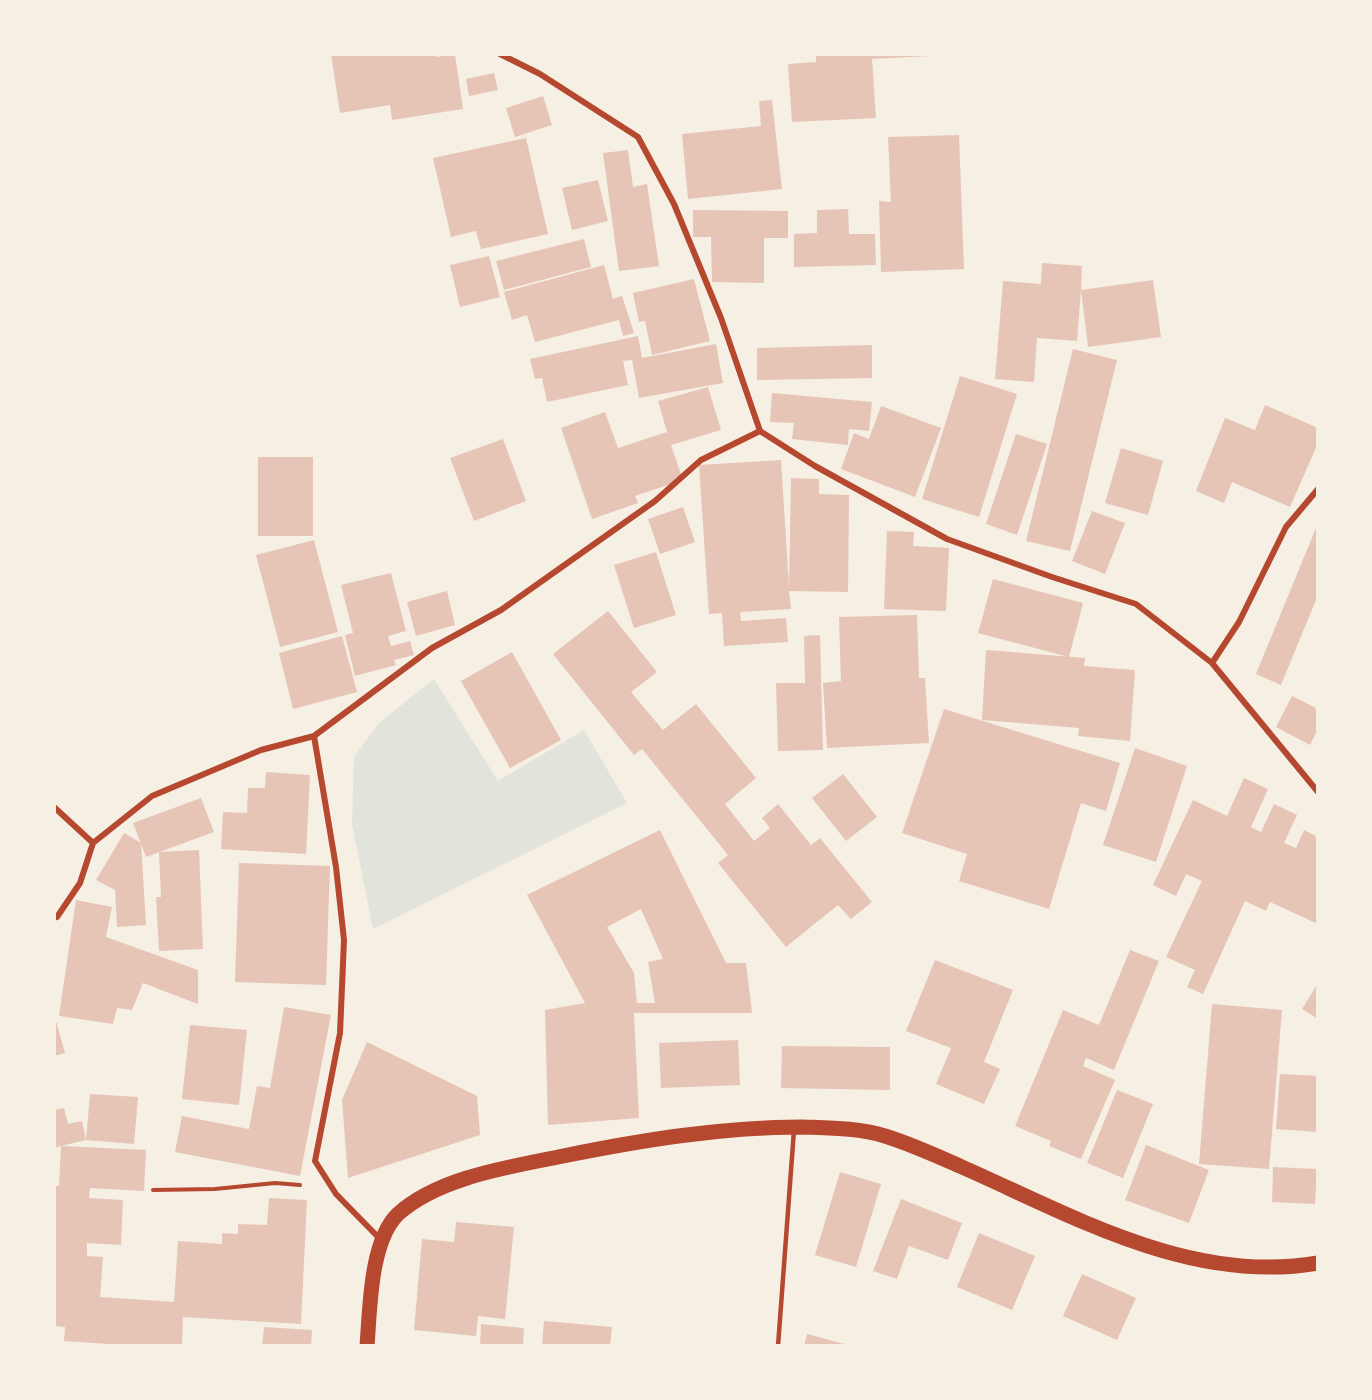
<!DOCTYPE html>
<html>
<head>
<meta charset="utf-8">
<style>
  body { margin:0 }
  #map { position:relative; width:1372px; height:1400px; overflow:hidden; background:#f6efe4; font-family:"Times New Roman",serif }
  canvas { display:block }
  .frame { position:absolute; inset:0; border:56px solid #f6efe4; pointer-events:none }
</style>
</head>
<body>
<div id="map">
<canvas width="1372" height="1400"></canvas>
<div class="frame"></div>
</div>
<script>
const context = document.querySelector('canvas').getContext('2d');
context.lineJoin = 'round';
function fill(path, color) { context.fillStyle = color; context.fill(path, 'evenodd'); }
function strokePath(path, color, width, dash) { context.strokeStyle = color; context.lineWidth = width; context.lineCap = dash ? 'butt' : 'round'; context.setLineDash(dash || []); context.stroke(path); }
fill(new Path2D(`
  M 434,679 L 498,781 L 584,730 L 627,803 L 373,929 L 352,825 L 354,757 L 379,723 Z`), '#e2e4dc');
fill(new Path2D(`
  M 331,54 L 436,54 L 437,57 L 455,54 L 463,109 L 392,120 L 390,105 L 340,113 Z
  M 816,54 L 930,54 L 930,56 L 872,59 L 876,118 L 792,122 L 788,64 L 816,62 Z
  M 494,73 L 498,90 L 469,96 L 466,79 Z
  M 543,96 L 552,125 L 515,137 L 506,108 Z
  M 772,100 L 782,189 L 688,199 L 682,134 L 761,126 L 759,101 Z
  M 959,135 L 964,269 L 881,272 L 879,201 L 891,202 L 888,137 Z
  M 526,138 L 548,234 L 481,249 L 476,231 L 451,237 L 433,158 Z
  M 628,150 L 633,187 L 647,184 L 659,266 L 619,271 L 603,153 Z
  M 598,180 L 608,221 L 572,230 L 562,188 Z
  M 848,209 L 849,234 L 875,234 L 876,265 L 794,267 L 794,234 L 817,233 L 817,210 Z
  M 693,210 L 788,211 L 788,238 L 764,238 L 764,283 L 712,282 L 711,237 L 693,237 Z
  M 584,239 L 591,267 L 504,290 L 496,261 Z
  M 489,256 L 500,297 L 460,307 L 450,265 Z
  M 1042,263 L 1082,266 L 1081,290 L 1153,280 L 1161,337 L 1088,347 L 1081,290 L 1077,341 L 1037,338 L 1034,382 L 995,379 L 1003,281 L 1041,284 Z
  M 604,265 L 613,299 L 622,296 L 634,333 L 623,336 L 619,320 L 535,342 L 527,315 L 512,320 L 504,292 Z
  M 694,279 L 710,341 L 652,355 L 645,321 L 639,322 L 633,293 Z
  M 638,336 L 642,358 L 716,344 L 723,383 L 639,398 L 632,360 L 623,361 L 628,385 L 547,402 L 542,378 L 535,379 L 530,359 Z
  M 872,345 L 872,378 L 757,380 L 757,348 Z
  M 1073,349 L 1117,360 L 1070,551 L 1026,541 Z
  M 960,376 L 1017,394 L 979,517 L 922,499 Z
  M 708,387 L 721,430 L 671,445 L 683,480 L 635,496 L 638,503 L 592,519 L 561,428 L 605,412 L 618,448 L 667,432 L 658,401 Z
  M 772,393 L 872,402 L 869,431 L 849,429 L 848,445 L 792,439 L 794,423 L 770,422 Z
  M 1265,405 L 1318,428 L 1318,443 L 1290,507 L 1232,482 L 1224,503 L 1196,491 L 1225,418 L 1255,430 Z
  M 881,406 L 941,428 L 915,497 L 841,469 L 854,433 L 869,439 Z
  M 1016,434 L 1047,444 L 1017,535 L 986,524 Z
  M 503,439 L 526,501 L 474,521 L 450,458 Z
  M 1121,448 L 1163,461 L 1148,515 L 1105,503 Z
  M 258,457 L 313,457 L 313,536 L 258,536 Z
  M 781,460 L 789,586 L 791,478 L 819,479 L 819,494 L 849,495 L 848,592 L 789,591 L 791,609 L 740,612 L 741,621 L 786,618 L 788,642 L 724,646 L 722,613 L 709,614 L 699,465 Z
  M 683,507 L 695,542 L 660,554 L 648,519 Z
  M 1092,511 L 1125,523 L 1105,574 L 1072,561 Z
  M 1318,523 L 1318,595 L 1281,685 L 1256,674 Z
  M 887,531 L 914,532 L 913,546 L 949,548 L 946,611 L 884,609 Z
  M 314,540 L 338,632 L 280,647 L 256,555 Z
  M 656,552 L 676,615 L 634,628 L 614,565 Z
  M 391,573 L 406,631 L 388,636 L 391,646 L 410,641 L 414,655 L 394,660 L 396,665 L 355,676 L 345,635 L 353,633 L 341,585 Z
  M 993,579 L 1083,603 L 1069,657 L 978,633 Z
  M 447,591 L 455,625 L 416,636 L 407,602 Z
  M 608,611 L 657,672 L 631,692 L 663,730 L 696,704 L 756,778 L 725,804 L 754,841 L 770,828 L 762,818 L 778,804 L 811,845 L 820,838 L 872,902 L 851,919 L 838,905 L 786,947 L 718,863 L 728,855 L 642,749 L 634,755 L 553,654 Z
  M 917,615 L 919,678 L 925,678 L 929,743 L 827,748 L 823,683 L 841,681 L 839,617 Z
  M 820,635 L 823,750 L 778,751 L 776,683 L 805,683 L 804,636 Z
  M 342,636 L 357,692 L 293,709 L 279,653 Z
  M 986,650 L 1085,658 L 1084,666 L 1135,670 L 1130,741 L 1078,736 L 1079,728 L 982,720 Z
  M 512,652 L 561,740 L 510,768 L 461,681 Z
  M 1292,696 L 1318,709 L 1318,729 L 1310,745 L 1276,727 Z
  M 944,709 L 1120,763 L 1106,811 L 1081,803 L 1049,909 L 959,881 L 967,854 L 902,833 Z
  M 1135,748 L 1187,766 L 1156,862 L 1103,845 Z
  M 266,772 L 310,775 L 306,854 L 221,849 L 223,812 L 247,813 L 248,788 L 265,788 Z
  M 843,774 L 877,817 L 846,841 L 812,798 Z
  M 1244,778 L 1268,789 L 1251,827 L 1261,832 L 1274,804 L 1297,815 L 1284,843 L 1296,848 L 1304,830 L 1318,837 L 1318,924 L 1270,902 L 1266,911 L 1245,901 L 1203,994 L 1187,987 L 1195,970 L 1166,957 L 1202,881 L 1186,874 L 1176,896 L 1153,885 L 1193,800 L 1227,816 Z
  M 201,798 L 214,832 L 146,857 L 133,823 Z
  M 660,830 L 726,963 L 746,963 L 752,1013 L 634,1013 L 639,1118 L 548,1125 L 545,1010 L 585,1003 L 527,895 ZM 641,909 L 663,959 L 648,962 L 655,1003 L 637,1003 L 634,973 L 607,927 Z
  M 124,833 L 141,843 L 146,925 L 117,927 L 115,890 L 96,880 Z
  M 199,850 L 203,949 L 159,951 L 156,897 L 161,897 L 159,852 Z
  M 239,863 L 330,866 L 326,985 L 235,982 Z
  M 76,900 L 112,907 L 106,937 L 198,970 L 198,1004 L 143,983 L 132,1010 L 117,1008 L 113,1024 L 59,1016 Z
  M 1130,950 L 1159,961 L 1114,1070 L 1086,1058 L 1083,1066 L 1115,1080 L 1081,1159 L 1049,1146 L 1051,1141 L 1015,1126 L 1063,1010 L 1099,1025 Z
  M 935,960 L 1013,990 L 984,1062 L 1000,1069 L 984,1104 L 936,1084 L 951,1048 L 906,1031 Z
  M 1318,983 L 1318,1019 L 1302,1009 Z
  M 1212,1004 L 1282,1010 L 1269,1169 L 1199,1164 Z
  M 284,1007 L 331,1015 L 300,1176 L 175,1152 L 182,1116 L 249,1129 L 257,1086 L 270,1088 Z
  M 54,1014 L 65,1053 L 54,1056 Z
  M 190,1025 L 247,1030 L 239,1105 L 182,1099 Z
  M 738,1040 L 740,1085 L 661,1088 L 659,1043 Z
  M 367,1042 L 477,1096 L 480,1135 L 348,1178 L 342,1100 Z
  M 782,1046 L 890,1047 L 890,1090 L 781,1088 Z
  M 1280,1074 L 1318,1076 L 1318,1132 L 1276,1129 Z
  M 1117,1090 L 1153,1104 L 1123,1178 L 1087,1163 Z
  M 90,1094 L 138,1097 L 134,1144 L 86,1140 Z
  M 64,1108 L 68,1124 L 82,1121 L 86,1140 L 61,1146 L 146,1150 L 144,1191 L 90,1188 L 89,1198 L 123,1200 L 121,1245 L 87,1243 L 87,1256 L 103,1257 L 100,1297 L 174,1302 L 178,1241 L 222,1244 L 222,1233 L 238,1234 L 238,1224 L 267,1225 L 269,1198 L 307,1200 L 301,1324 L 183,1317 L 182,1346 L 138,1346 L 64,1341 L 65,1327 L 54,1326 L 54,1186 L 59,1186 L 61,1146 L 54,1148 L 54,1110 Z
  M 1146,1145 L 1209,1170 L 1189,1223 L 1125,1200 Z
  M 1273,1167 L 1317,1169 L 1315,1204 L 1272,1202 Z
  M 840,1172 L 881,1184 L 856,1267 L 815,1255 Z
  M 901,1199 L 962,1223 L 948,1260 L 909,1246 L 897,1279 L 873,1271 Z
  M 456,1222 L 514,1227 L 505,1319 L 478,1316 L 476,1336 L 414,1330 L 422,1239 L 454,1242 Z
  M 979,1233 L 1035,1256 L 1012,1310 L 957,1287 Z
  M 1082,1274 L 1136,1298 L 1117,1340 L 1063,1316 Z
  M 544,1321 L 612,1327 L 610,1346 L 542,1346 Z
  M 481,1324 L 524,1328 L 523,1346 L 480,1346 Z
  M 264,1327 L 312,1330 L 311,1346 L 262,1346 Z
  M 807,1334 L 848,1345 L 848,1346 L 804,1346 Z`), '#e6c5b7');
strokePath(new Path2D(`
  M 153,1190 L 215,1189 L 275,1183 L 300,1185`), '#b5482f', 4);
strokePath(new Path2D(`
  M 778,1346 L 794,1130`), '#b5482f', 4.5);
strokePath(new Path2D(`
  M 500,54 L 540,74 L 638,137 L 674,204 L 721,318 L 760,431 L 815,466 L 947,539 L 1052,577 L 1136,604 L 1212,663 L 1318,792
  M 1212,663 L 1239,622 L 1286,527 L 1318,489
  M 314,736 L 336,867 L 344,940 L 340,1033 L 315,1161 L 336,1194 L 381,1240
  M 54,807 L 93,843
  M 54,918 L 57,917 L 80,883 L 93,843 L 152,796 L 261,750 L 314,736 L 432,648 L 501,610 L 655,501 L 701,460 L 760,431`), '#b5482f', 6);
strokePath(new Path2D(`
  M 367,1346 C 370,1309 370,1241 398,1214 C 439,1177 510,1167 563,1156 C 642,1140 722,1127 803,1127 C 830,1128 859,1128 885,1136 C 911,1144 937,1156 962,1167 C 1073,1216 1192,1285 1318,1263`), '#b5482f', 15);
</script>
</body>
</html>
